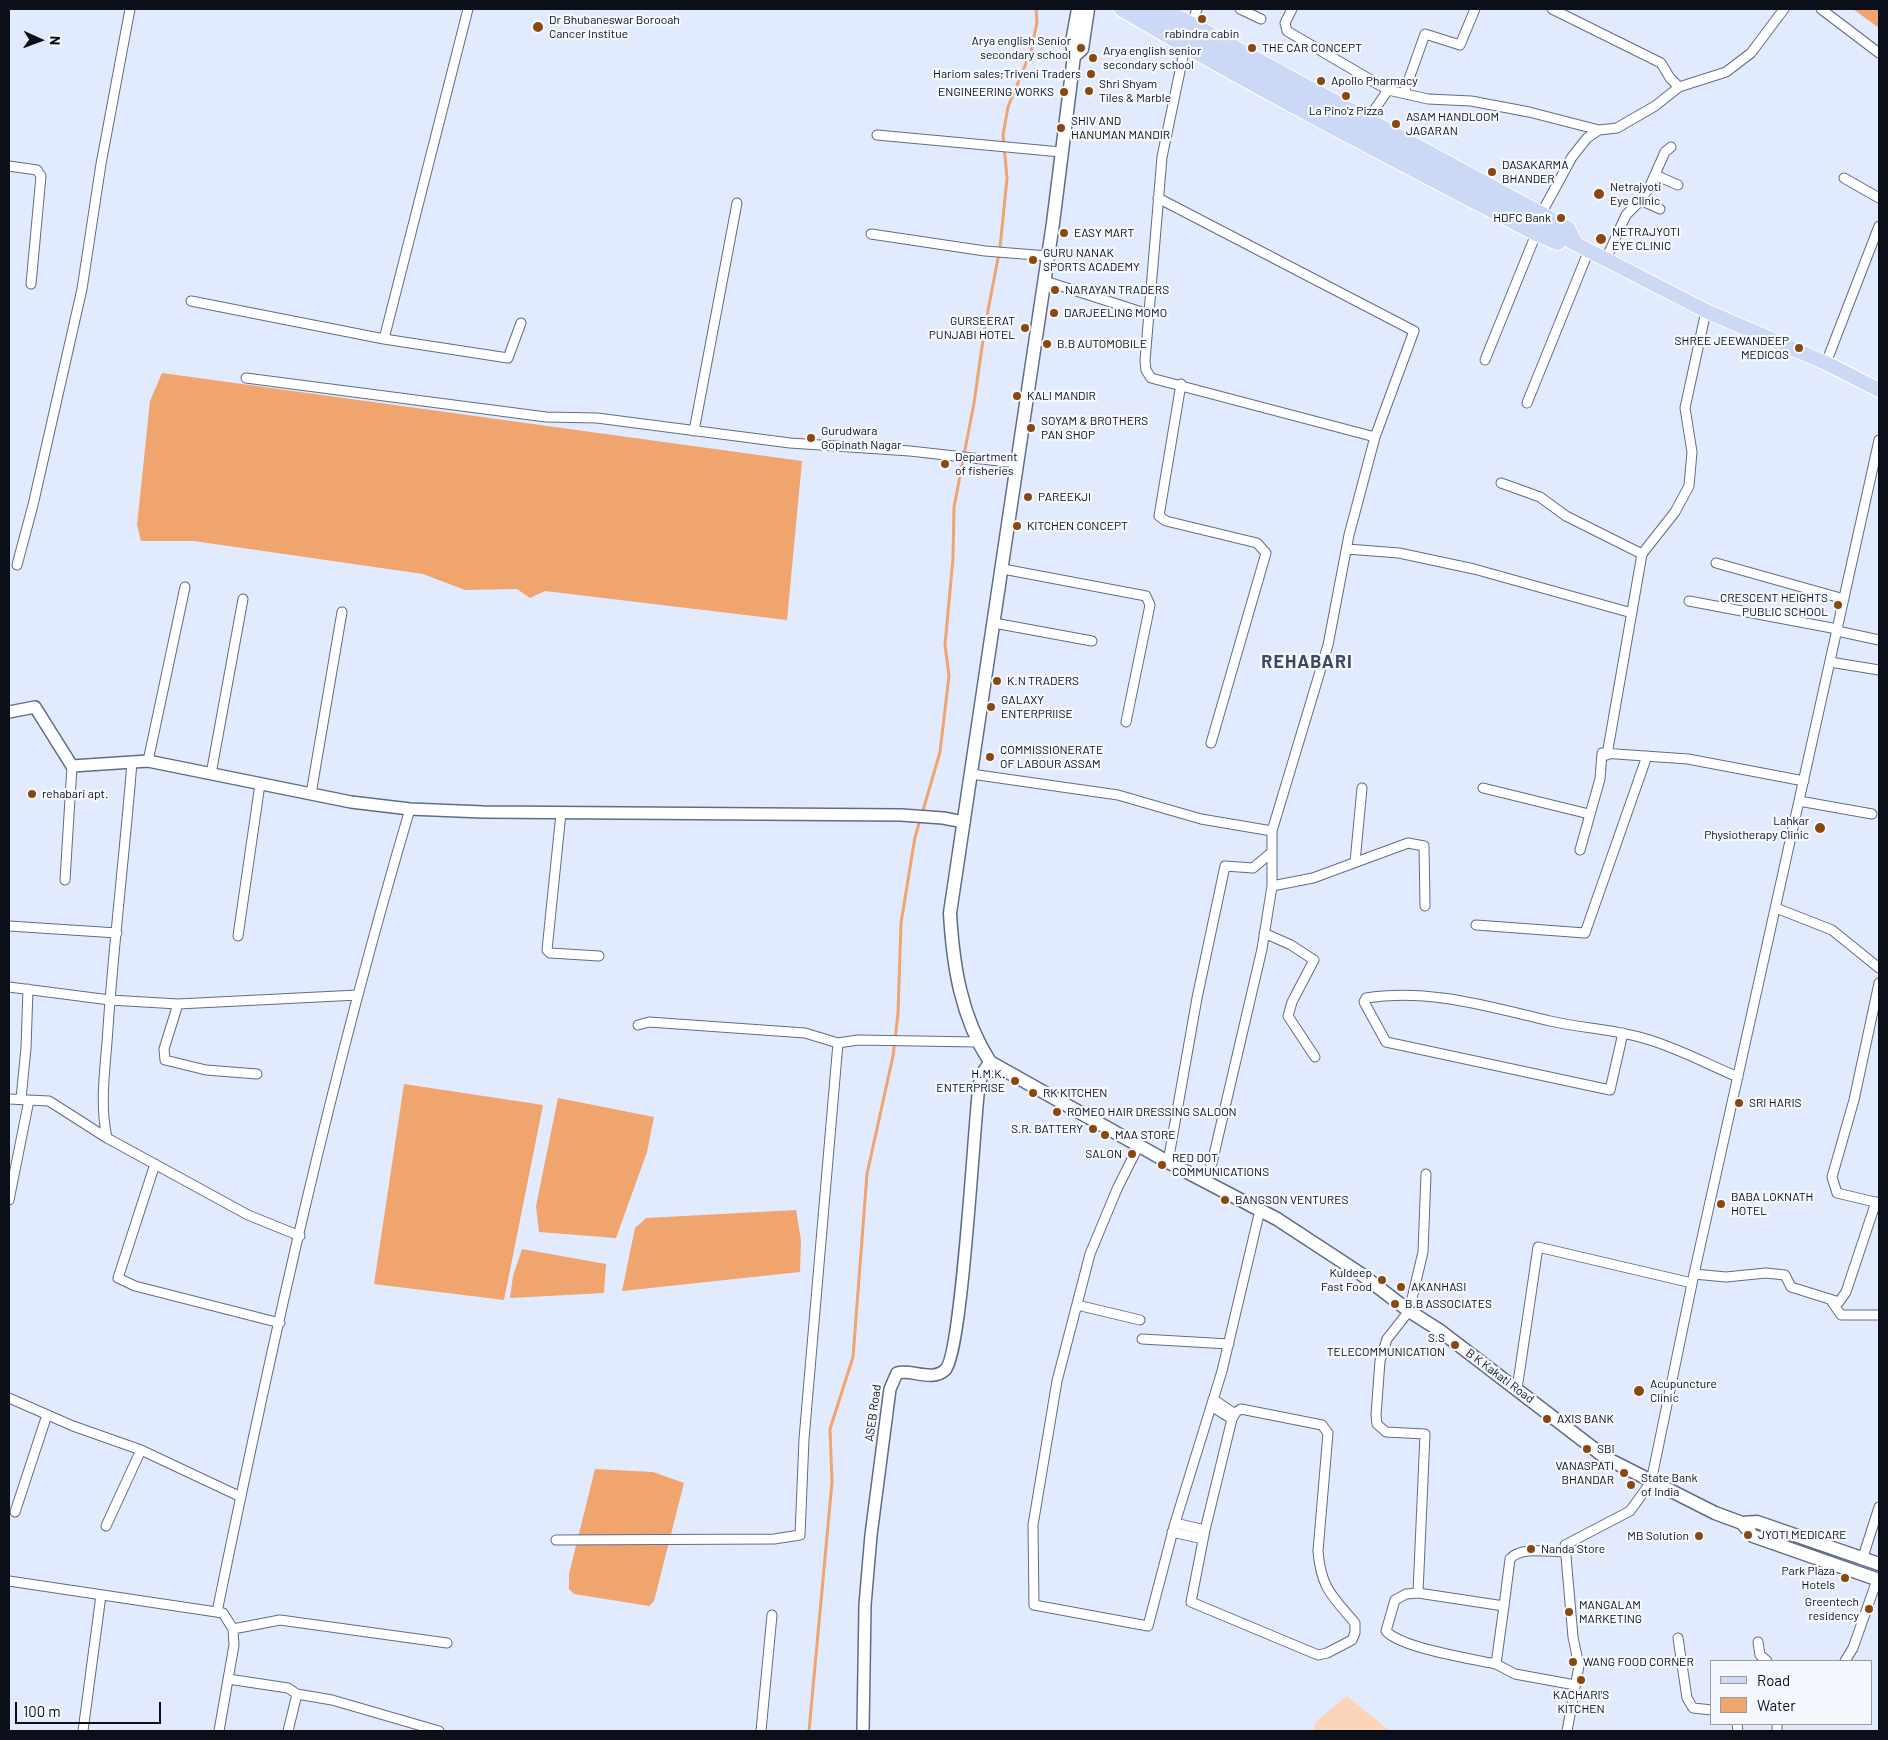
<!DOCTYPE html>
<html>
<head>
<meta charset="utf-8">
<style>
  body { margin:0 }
  #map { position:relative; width:1888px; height:1740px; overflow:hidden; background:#e2ebfd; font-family:Barlow,sans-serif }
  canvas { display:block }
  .frame { position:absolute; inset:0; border:10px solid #0a0f19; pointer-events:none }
  .legend { position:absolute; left:1710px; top:1660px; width:162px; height:65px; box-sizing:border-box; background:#f5f8fe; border:1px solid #979ba2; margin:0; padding:6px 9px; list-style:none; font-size:15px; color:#0a0f19 }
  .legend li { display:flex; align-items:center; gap:10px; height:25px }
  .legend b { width:25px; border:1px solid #979ba2 }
  .north { position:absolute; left:15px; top:15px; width:50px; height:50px; -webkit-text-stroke:4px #f5f8fe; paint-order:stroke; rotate:92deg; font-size:14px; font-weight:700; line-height:20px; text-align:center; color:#0a0f19 }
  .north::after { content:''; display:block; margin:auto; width:18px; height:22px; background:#0a0f19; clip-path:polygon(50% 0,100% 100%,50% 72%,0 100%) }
  .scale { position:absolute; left:15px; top:1702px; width:146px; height:22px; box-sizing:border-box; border:2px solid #0a0f19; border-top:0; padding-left:6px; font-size:15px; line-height:18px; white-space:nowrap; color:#0a0f19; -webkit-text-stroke:4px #f5f8fe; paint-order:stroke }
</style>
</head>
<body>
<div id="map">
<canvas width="1888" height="1740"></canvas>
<div class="frame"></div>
<ul class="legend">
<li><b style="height:6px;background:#cbd9f7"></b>Road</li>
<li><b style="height:14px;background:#f0a46e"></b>Water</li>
</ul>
<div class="north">N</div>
<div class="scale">100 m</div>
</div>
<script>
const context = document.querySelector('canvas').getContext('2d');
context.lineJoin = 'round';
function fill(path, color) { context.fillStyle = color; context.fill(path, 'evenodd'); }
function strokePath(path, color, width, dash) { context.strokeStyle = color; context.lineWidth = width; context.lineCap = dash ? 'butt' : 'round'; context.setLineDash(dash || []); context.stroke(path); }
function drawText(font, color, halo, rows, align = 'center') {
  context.font = font + ' Barlow,sans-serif'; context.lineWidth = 4.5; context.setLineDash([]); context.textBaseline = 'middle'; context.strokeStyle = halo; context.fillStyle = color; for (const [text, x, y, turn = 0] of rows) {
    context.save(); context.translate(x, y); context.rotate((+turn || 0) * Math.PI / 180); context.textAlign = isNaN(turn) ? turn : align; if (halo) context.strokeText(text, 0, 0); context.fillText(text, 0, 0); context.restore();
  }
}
fill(new Path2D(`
  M 1347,1696 L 1390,1731 L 1314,1731 L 1315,1722 Z`), '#fcd4b9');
fill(new Path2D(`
  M 1853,9 L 1879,9 L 1879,28 Z
  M 162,373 L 802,461 L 787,620 L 545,591 L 530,598 L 517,589 L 465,590 L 423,574 L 194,541 L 141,541 L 137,525 L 150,401 Z
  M 404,1084 L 543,1105 L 504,1300 L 374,1284 Z
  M 558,1098 L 654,1117 L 647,1152 L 616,1238 L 539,1232 L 536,1206 Z
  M 796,1210 L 801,1240 L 800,1272 L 622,1291 L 635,1228 L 646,1218 Z
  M 522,1249 L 606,1264 L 604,1293 L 510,1298 L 513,1276 Z
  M 595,1469 L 653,1472 L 684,1483 L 654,1601 L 649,1606 L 574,1594 L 569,1589 L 569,1574 Z`), '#f0a46e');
strokePath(new Path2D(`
  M 922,814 L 940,752 L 949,676 L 945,645 L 953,558 L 954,507 L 974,403 L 985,326 L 1000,248 L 1007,178 L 1003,135 L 1008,107 L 1031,51 L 1037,22 L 1036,9
  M 809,1731 L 832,1482 L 830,1429 L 853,1357 L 867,1174 L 893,1056 L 898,1014 L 901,923 L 915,837 L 920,820`), '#f0a46e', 3);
const minor = new Path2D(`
  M 468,9 L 384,339 L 508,358 L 521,323
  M 1240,9 L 1261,19
  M 1292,9 L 1285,23 L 1287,31 L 1388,90 L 1368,119
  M 1821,9 L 1879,53
  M 1192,23 L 1197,9
  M 1679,87 L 1726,72 L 1751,53 L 1784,9
  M 1388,90 L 1428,99 L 1471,101 L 1529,112 L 1599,130
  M 1404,93 L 1425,34 L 1460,45 L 1475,9
  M 877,135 L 1061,152
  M 9,166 L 37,170 L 41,176 L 31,284
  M 1655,175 L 1678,185
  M 1844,178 L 1879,198
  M 1158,198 L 1414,331 L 1375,437
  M 1640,200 L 1660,209
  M 1541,214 L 1572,157 L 1587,138 L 1599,130 L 1617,128 L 1655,106 L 1679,87 L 1670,78 L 1661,63 L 1552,9
  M 871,234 L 985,251 L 1048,256
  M 1606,259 L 1626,215 L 1637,204 L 1649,188 L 1665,152 L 1671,147
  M 1045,281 L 1148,314
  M 191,301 L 384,339
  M 1485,360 L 1536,234
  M 1826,363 L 1879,226
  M 246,378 L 546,417 L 597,418 L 790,443 L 910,451 L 1017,463
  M 1181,384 L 1159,516 L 1166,521 L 1257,543 L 1266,553 L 1211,743
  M 1527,403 L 1589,250
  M 694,431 L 737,203
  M 1501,483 L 1540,497 L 1566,516 L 1642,554
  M 1347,549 L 1399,553 L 1474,569 L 1632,613
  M 1716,563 L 1844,599
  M 17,565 L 33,505 L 82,289 L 101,164 L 130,9
  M 1003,569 L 1146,596 L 1150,605 L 1126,722
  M 1689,601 L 1837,629
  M 994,623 L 1092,641
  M 1837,631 L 1879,640
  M 1830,662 L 1879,670
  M 1607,755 L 1642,554 L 1675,512 L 1689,486 L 1692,452 L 1685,408 L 1706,311
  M 148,761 L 185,587
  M 132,762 C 125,851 114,939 108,1028 C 106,1064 99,1102 107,1138 L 248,1215 L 300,1236
  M 211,774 L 243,599
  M 971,774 L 1118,795 L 1201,819 L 1272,831
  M 1483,788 L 1589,814
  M 311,794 L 342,612
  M 1799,801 L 1872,814
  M 561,813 L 547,950 L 550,953 L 599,956
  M 1580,850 L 1600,779 L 1602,753 L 1688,759 L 1804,781
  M 1355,862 L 1362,788
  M 65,880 L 72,766
  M 1272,886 L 1313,878 L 1408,843 L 1424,846 L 1425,906
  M 1776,908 L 1832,930 L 1879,968
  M 1476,925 L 1585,933 L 1647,756
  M 9,926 L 117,933
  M 1264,933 L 1291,945 L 1314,960 L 1292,1002 L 1288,1016 L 1315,1057
  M 238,936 L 260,784
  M 1879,983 L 1854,1100 L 1832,1177 L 1837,1193 L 1879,1203
  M 9,987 L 110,1000 L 178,1004 L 358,995
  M 178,1004 L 164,1049 L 165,1060 L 206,1070 L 257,1074
  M 638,1025 L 649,1022 L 805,1033 L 838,1043
  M 1623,1033 L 1610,1090 L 1386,1042 L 1364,1002 L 1366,998 C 1428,988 1490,1007 1550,1021 C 1580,1028 1613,1029 1643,1038 C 1676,1047 1707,1064 1738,1077
  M 9,1099 L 49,1101 L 107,1138
  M 21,1099 L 26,1048 L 28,989
  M 1139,1145 L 1117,1189 L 1090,1254 L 1057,1381 L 1033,1525 L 1034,1605 L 1148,1626 L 1175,1523 L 1222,1371 L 1260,1210
  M 1168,1162 L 1197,998 L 1225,866 L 1253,868 L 1272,852 L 1272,831 L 1328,645 L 1349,535 L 1375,437 L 1151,378 L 1146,370 L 1145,361 L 1162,157 L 1185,47
  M 155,1164 L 118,1278 L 135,1286 L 280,1323
  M 1426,1174 L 1423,1252 L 1409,1311 L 1387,1339 L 1380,1361 L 1376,1415 L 1377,1424 L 1386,1432 L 1425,1434 L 1418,1593 L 1504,1606 L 1510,1559 C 1521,1546 1548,1552 1565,1552
  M 1205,1181 L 1212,1163 L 1262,949 L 1272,886 L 1272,852
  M 9,1200 L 29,1100
  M 1694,1274 L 1726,1277 L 1766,1273 L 1785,1275 L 1791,1287 L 1839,1302 L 1846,1292 L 1876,1202
  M 1830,1299 L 1841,1315 L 1879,1315
  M 1077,1305 L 1140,1320
  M 1142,1339 L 1229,1344
  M 1517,1389 L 1538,1247 L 1692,1283
  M 9,1398 L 73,1426 L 141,1450 L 241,1497
  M 1213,1399 L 1235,1414
  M 1211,1406 L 1232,1419
  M 1241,1409 L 1322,1425 L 1328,1433 L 1318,1551 C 1321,1588 1332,1596 1355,1623 L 1355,1633 L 1352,1640 L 1327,1653 L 1318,1655 L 1191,1602 L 1205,1530 L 1232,1419 L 1236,1412 Z
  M 15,1512 L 47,1415
  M 1175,1523 L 1205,1530
  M 106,1526 L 141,1450
  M 1172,1532 L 1203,1539
  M 556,1540 L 774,1539 L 800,1535 L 804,1439 L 838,1043 L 858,1040 L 977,1042
  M 1862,1560 L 1879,1507
  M 9,1581 L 223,1613 L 233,1629 L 234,1645 L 219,1731
  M 1418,1593 L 1406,1594 L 1395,1600 L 1386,1631 C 1401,1648 1472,1659 1496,1664
  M 1504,1606 L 1496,1664 L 1515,1674 L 1575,1685
  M 217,1612 C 272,1342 332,1072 410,809
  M 233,1629 L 280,1620 L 447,1643
  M 1678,1638 L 1687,1698 L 1693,1708 L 1712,1710
  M 1758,1642 L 1760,1655 L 1767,1661
  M 1845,1661 L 1853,1648 L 1877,1580
  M 228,1679 L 288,1688 L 297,1694 L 288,1731
  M 297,1694 L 332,1700 L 439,1731
  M 1737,1724 L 1738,1731
  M 83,1731 L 101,1595
  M 761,1731 L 772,1615
  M 1567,1731 L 1579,1666 L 1573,1637 L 1565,1545 L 1630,1511 L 1651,1482 L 1694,1274 L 1879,440
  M 1777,1731 L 1777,1724`);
const tertiary = new Path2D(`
  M 9,712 L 35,707 L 72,766 L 148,761 L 351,802 L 410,809 L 483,812 L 901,815 L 943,818 L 964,822
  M 863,1731 L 865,1605 L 871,1535 L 890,1389 L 897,1373 C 912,1369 932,1382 945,1370 C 962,1355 974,1125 979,1085 L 983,1072 L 990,1062`);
const secondary = new Path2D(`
  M 1078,9 L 1072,42 L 1074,56 L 1053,223 L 950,913 C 953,966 961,1017 990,1062 L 1168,1162 L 1277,1219 L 1361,1274 L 1409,1311 L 1439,1330 L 1606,1458 L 1715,1513 L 1742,1523 L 1757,1522 L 1879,1564
  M 1074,56 L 1082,49 L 1088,9
  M 1742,1523 L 1753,1536 L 1879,1580`);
const primary = new Path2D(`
  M 1121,9 C 1256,89 1397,161 1536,234 L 1558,243
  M 1141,9 L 1576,244 L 1706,311 L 1826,363 L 1879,390
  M 1164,9 L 1568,228 L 1576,244`);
strokePath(minor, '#606c86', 11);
strokePath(tertiary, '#606c86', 14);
strokePath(secondary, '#606c86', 15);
strokePath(primary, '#fff', 16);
strokePath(minor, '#fff', 9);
strokePath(tertiary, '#fff', 11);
strokePath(secondary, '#fff', 12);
strokePath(primary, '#cbd9f7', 14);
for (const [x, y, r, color] of [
  [1202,19,5,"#88480e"],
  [538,27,6,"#88480e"],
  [1081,48,5,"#88480e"],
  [1252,48,5,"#88480e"],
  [1093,58,5,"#88480e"],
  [1091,74,5,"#88480e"],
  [1321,81,5,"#88480e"],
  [1089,91,5,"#88480e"],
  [1064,92,5,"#88480e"],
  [1346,96,5,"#88480e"],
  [1396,124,5,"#88480e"],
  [1061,128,5,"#88480e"],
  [1492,172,5,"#88480e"],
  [1599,194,6,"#88480e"],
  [1561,218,5,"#88480e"],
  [1064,233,5,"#88480e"],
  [1601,239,6,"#88480e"],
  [1033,260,5,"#88480e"],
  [1055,290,5,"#88480e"],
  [1054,313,5,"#88480e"],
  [1025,328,5,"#88480e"],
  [1047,344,5,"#88480e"],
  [1799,348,5,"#88480e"],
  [1017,396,5,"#88480e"],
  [1031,428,5,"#88480e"],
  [811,438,5,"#88480e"],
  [945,464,5,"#88480e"],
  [1028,497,5,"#88480e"],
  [1017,526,5,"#88480e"],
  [1838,605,5,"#88480e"],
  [997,681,5,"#88480e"],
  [991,707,5,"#88480e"],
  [990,757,5,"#88480e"],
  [32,794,5,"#88480e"],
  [1820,828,6,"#88480e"],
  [1015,1081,5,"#88480e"],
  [1033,1093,5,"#88480e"],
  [1739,1103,5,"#88480e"],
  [1057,1112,5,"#88480e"],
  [1093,1129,5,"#88480e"],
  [1105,1135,5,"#88480e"],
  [1132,1154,5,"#88480e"],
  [1162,1165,5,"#88480e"],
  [1225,1200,5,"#88480e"],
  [1721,1204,5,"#88480e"],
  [1382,1280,5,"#88480e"],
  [1401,1287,5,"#88480e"],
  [1395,1304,5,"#88480e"],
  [1455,1345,5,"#88480e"],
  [1639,1391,6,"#88480e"],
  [1547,1419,5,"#88480e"],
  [1587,1449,5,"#88480e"],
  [1624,1473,5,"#88480e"],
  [1631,1485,5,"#88480e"],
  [1748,1535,5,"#88480e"],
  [1699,1536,5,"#88480e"],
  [1531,1549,5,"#88480e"],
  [1845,1578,5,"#88480e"],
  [1869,1609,5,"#88480e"],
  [1569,1612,5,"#88480e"],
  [1573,1662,5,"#88480e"],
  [1581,1680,5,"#88480e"]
]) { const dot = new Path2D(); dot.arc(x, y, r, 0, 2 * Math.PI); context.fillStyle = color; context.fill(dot); strokePath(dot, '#f5f8fe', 2); }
drawText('12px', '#0a0f19', '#f5f8fe', [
  ["Dr Bhubaneswar Borooah",549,20],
  ["Cancer Institue",549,34],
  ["rabindra cabin",1202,34,"center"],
  ["Arya english Senior",1071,41,"right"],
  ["secondary school",1071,55,"right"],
  ["THE CAR CONCEPT",1262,48],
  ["Arya english senior",1103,51],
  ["secondary school",1103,65],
  ["Hariom sales;Triveni Traders",1081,74,"right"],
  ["Apollo Pharmacy",1331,81],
  ["Shri Shyam",1099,84],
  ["Tiles & Marble",1099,98],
  ["ENGINEERING WORKS",1054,92,"right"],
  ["La Pino'z Pizza",1346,111,"center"],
  ["ASAM HANDLOOM",1406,117],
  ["JAGARAN",1406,131],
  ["SHIV AND",1071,121],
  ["HANUMAN MANDIR",1071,135],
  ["DASAKARMA",1502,165],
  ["BHANDER",1502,179],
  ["Netrajyoti",1610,187],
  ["Eye Clinic",1610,201],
  ["HDFC Bank",1551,218,"right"],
  ["NETRAJYOTI",1612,232],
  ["EYE CLINIC",1612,246],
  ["EASY MART",1074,233],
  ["GURU NANAK",1043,253],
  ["SPORTS ACADEMY",1043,267],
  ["NARAYAN TRADERS",1065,290],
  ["DARJEELING MOMO",1064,313],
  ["GURSEERAT",1015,321,"right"],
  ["PUNJABI HOTEL",1015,335,"right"],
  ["SHREE JEEWANDEEP",1789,341,"right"],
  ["MEDICOS",1789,355,"right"],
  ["B.B AUTOMOBILE",1057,344],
  ["KALI MANDIR",1027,396],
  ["SOYAM & BROTHERS",1041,421],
  ["PAN SHOP",1041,435],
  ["Gurudwara",821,431],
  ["Gopinath Nagar",821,445],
  ["Department",955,457],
  ["of fisheries",955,471],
  ["PAREEKJI",1038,497],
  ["KITCHEN CONCEPT",1027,526],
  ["CRESCENT HEIGHTS",1828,598,"right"],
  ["PUBLIC SCHOOL",1828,612,"right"],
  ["K.N TRADERS",1007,681],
  ["GALAXY",1001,700],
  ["ENTERPRIISE",1001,714],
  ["COMMISSIONERATE",1000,750],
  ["OF LABOUR ASSAM",1000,764],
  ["rehabari apt.",42,794],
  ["Lahkar",1809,821,"right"],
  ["Physiotherapy Clinic",1809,835,"right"],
  ["H.M.K.",1005,1074,"right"],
  ["ENTERPRISE",1005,1088,"right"],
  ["RK KITCHEN",1043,1093],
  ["SRI HARIS",1749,1103],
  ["ROMEO HAIR DRESSING SALOON",1067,1112],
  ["S.R. BATTERY",1083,1129,"right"],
  ["MAA STORE",1115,1135],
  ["SALON",1122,1154,"right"],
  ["RED DOT",1172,1158],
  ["COMMUNICATIONS",1172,1172],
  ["BABA LOKNATH",1731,1197],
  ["HOTEL",1731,1211],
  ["BANGSON VENTURES",1235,1200],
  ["Kuldeep",1372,1273,"right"],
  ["Fast Food",1372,1287,"right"],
  ["AKANHASI",1411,1287],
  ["B.B ASSOCIATES",1405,1304],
  ["S.S",1445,1338,"right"],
  ["TELECOMMUNICATION",1445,1352,"right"],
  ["Acupuncture",1650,1384],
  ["Clinic",1650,1398],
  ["AXIS BANK",1557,1419],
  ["SBI",1597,1449],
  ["VANASPATI",1614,1466,"right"],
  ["BHANDAR",1614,1480,"right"],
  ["State Bank",1641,1478],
  ["of India",1641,1492],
  ["JYOTI MEDICARE",1758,1535],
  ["MB Solution",1689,1536,"right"],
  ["Nanda Store",1541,1549],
  ["Park Plaza",1835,1571,"right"],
  ["Hotels",1835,1585,"right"],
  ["Greentech",1859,1602,"right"],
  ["residency",1859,1616,"right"],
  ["MANGALAM",1579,1605],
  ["MARKETING",1579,1619],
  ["WANG FOOD CORNER",1583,1662],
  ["KACHARI'S",1581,1695,"center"],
  ["KITCHEN",1581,1709,"center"]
], 'left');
drawText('12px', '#0a0f19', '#f5f8fe', [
  ["B K Kakati Road",1500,1376,37],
  ["ASEB Road",873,1413,-82]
]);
context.letterSpacing = '1px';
drawText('bold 18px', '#3d4861', '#f5f8fe', [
  ["REHABARI",1307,662]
]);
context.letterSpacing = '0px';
</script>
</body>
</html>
